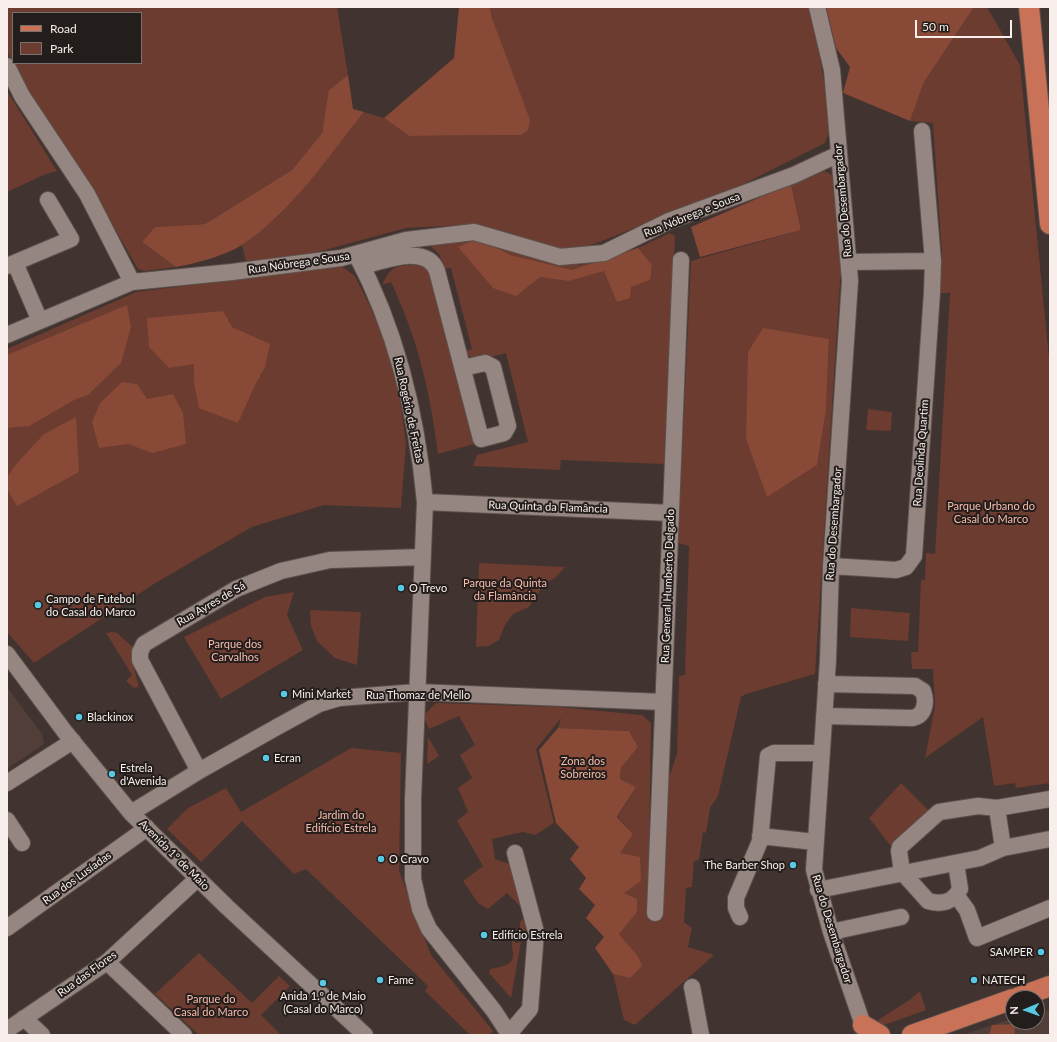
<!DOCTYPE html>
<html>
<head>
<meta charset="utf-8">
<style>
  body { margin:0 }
  #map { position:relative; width:1057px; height:1042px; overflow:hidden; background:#41332f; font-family:Lato,sans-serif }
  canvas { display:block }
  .frame { position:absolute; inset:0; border:8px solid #f8efec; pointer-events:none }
  .legend { position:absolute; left:12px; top:12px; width:130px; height:52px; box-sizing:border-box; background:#231d1b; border:1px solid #78716f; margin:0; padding:5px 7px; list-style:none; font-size:12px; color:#f8efec }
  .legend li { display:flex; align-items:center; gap:8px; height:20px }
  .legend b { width:20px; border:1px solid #78716f }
  .north { position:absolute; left:1005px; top:990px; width:40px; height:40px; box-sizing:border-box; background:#231d1b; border:1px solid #78716f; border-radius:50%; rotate:268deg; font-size:11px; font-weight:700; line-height:16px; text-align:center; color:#f8efec }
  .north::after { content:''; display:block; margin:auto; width:14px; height:18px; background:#58c8e4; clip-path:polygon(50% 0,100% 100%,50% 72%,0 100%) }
  .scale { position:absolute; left:915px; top:20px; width:97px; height:18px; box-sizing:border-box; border:2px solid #f8efec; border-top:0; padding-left:5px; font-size:12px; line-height:14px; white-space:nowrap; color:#f8efec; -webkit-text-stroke:3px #231d1b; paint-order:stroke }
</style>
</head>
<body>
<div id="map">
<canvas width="1057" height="1042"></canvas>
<div class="frame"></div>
<ul class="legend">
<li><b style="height:5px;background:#ca7258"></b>Road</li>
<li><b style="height:11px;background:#6b3c2f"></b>Park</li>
</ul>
<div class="north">N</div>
<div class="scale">50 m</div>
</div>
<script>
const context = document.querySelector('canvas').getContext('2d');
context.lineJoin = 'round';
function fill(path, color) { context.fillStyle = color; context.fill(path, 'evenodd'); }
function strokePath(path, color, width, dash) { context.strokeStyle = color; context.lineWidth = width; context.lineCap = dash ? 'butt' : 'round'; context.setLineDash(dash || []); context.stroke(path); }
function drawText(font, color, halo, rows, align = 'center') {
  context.font = font + ' Lato,sans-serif'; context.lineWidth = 4; context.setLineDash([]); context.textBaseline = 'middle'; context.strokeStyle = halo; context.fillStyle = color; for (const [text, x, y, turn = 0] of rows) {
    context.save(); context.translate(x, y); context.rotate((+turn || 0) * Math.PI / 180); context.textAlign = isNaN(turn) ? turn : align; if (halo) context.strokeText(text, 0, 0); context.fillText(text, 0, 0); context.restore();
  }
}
fill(new Path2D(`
  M 7,687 L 42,734 L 44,744 L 7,769 Z
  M 1050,1010 L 1050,1035 L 962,1035 L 1013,1018 L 1013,1022 L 1037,1022 L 1037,1013 Z`), '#513e38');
fill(new Path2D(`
  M 7,7 L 337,7 L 348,75 L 330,90 L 322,133 L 292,170 L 205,224 L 155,227 L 142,242 L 176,267 L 145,271 L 138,269 L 86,179 L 25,85 L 13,63 L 141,63 L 141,13 L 13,13 L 13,63 L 7,51 Z
  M 490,7 L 791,7 L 792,9 L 792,7 L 809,7 L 817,40 L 830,119 L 829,132 L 825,143 L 728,192 L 586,247 L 560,251 L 462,225 L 406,228 L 299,257 L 246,261 L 242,245 L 275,219 L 296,197 L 364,112 L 384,118 L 409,136 L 522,135 L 528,130 L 492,18 Z
  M 974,7 L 987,7 L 1020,65 L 1050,368 L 1050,783 L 1016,788 L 1015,783 L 994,786 L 983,717 L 925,758 L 935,706 L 933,669 L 912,669 L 911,652 L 918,652 L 921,580 L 925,580 L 926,553 L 935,554 L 950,293 L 940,293 L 942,254 L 933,123 L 910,121 L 924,82 Z
  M 7,91 L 57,171 L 46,174 L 7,192 Z
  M 825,171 L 832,175 L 841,266 L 815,674 L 746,694 L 741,697 L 718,796 L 710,808 L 706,833 L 703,832 L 699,860 L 694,861 L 692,887 L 686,888 L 684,922 L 692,928 L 688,947 L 714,955 L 635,1025 L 624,1020 L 613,974 L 630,978 L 638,956 L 619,934 L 623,894 L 619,853 L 633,834 L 618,817 L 636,787 L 620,779 L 621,768 L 638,747 L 629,731 L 558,728 L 561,718 L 536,749 L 554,823 L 535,835 L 523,832 L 492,839 L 495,859 L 513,865 L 531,925 L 524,931 L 520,929 L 520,923 L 523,918 L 521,907 L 507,893 L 488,909 L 478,903 L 463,881 L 483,866 L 457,821 L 468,812 L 458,788 L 472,778 L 460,755 L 475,745 L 459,716 L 429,729 L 423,716 L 436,703 L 560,707 L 642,715 L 651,723 L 648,917 L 663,918 L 669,777 L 677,754 L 679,676 L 685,675 L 689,546 L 678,543 L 691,261 L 801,230 L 791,184 ZM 829,339 L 826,411 L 817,465 Z
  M 670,233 L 675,236 L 664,464 L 561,460 L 560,470 L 473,466 L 477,455 L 528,442 L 506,353 L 473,361 L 465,351 L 472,349 L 451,268 L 443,269 L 440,255 L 428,244 L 476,237 L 551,261 L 580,265 L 638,248 Z
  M 423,264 L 429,270 L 474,444 L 438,454 C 430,391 418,340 391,282 L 382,285 C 392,262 401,266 423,264 Z
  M 341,266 L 355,276 L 380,327 L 399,392 L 406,443 L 401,508 L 324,505 L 252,527 L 157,582 L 34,663 L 7,632 L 7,349 L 136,292 Z
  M 868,409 L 892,412 L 891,431 L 866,430 Z
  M 479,563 L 565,567 L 555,578 L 545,583 L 529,607 L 513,614 L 505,625 L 499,640 L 488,646 L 476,647 Z
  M 294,592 L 287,615 L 303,650 L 221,699 L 184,637 L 265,597 Z
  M 851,608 L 910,613 L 908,641 L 850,637 Z
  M 310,610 L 361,612 L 357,665 L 335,658 L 317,641 L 311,626 Z
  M 112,632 L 117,633 L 134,648 L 133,664 L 139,687 L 134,688 L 126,681 L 132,675 L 106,633 Z
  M 428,737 L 439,756 L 427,764 Z
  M 351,748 L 401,753 L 399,871 L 431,955 L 493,1031 L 490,1035 L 470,1035 L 425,991 L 428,986 L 306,869 L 294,874 L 242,821 L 201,862 L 167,829 L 188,808 L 226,788 L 241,812 Z
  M 901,783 L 931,813 L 894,850 L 869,818 Z
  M 512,940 L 516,943 L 521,942 L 511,998 L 489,973 L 490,969 C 499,967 514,966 513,954 C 513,949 511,945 512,940 Z
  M 199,953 L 252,1003 L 279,976 L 290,986 L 261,1015 L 281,1035 L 199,1035 L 155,994 Z
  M 920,991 L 926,1010 L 879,1027 L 878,1020 L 911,999 Z`), '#6b3c2f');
fill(new Path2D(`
  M 459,7 L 490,7 L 492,18 L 530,120 L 528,130 L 522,135 L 409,136 L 384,118 L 454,58 Z
  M 826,7 L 974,7 L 924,82 L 910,121 L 843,93 L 850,67 L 836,48 Z
  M 348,75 L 353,109 L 364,112 C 327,158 292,212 242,245 C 226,255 195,264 176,267 L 142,242 L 155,227 L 205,224 L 292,170 L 322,133 L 329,90 Z
  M 791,184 L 801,230 L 700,257 L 691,227 Z
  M 479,238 L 510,255 L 572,270 L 638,248 L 652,265 L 650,280 L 631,287 L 630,298 L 617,302 L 604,271 L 569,281 L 540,277 L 516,296 L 493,288 L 458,247 Z
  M 127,305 L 131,327 L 121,363 L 88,395 L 76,399 L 29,426 L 7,428 L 7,355 Z
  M 223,311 L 232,327 L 270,344 L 265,367 L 255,385 L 238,423 L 199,408 L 194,383 L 194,364 L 169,368 L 149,347 L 147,318 Z
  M 763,328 L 829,339 L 826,411 L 817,465 L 767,497 L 746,439 L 748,352 Z
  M 122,382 L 137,384 L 147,399 L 173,394 L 183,413 L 186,444 L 152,453 L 128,444 L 99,448 L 92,422 L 100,403 Z
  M 76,417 L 79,472 L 17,506 L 7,489 L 7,477 L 18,462 L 44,434 Z
  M 558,728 L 629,731 L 638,747 L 621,768 L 620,779 L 636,787 L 617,817 L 633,834 L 620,853 L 640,857 L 641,881 L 624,893 L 637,899 L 637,912 L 619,934 L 638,956 L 642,966 L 630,978 L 613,974 L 595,948 L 604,937 L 586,918 L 595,905 L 579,889 L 586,878 L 570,859 L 579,847 L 556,823 L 539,750 Z
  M 1016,1024 L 1014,1035 L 989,1035 L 992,1025 Z`), '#884937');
const minor = new Path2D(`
  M 817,7 L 832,70 L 850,281 L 831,566 L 828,660 L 814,870 L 831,932 L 863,1025
  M 7,66 L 22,96 L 87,194 L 132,282
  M 922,131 L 933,261
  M 356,254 C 397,331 417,416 425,502 L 413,799 L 413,879 L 420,909 L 429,929 L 494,1011 L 509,1034
  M 15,263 L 40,321
  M 7,266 L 71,239 L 48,200
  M 363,266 C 383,261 427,243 437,271 L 481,439 L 504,433 L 508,426 L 493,367 L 485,363 L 463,368
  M 7,335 L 132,282 L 232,272 L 341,258 L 406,240 L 474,232 L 560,257 L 604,253 L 669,221 L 794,175 L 839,154
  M 425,502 L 671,513
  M 831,566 L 896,570 L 906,567 L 914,556 L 932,292 L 933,261 L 849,262
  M 7,654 L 65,732 L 131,813 L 227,907 L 365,1035
  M 824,716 L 912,718 C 925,716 927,702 923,691 L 915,686 L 826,684
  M 199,771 L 140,660 L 140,652 L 144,644 L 236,589 L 281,571 L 330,560 L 423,557
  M 7,783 L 73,741
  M 997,808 L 1003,848 L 1050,839
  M 131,813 L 199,771 L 277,727 L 319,704 L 339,698 L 417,692 L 663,702
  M 7,820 L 22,843
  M 760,836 L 815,842
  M 902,872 L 899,851 L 900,847 L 939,812 L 978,806 L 997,808 L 1050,799
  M 902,872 L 928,901 C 941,905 954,902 960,889 L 956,863
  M 818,890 L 980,858 L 1003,848
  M 956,895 L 967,910 L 977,938 L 1050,908
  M 655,913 L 681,260
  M 740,917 L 736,908 L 736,898 L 760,841 L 768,756 L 774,753 L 821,753
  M 7,928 L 147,828
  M 831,932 L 901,917
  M 107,962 L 184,1035
  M 692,987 L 701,1035
  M 24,1018 L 42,1035
  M 7,1030 L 107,962 L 197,879
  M 508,1035 L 530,1009 L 536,932 L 515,853`);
const major = new Path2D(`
  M 1029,7 L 1050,224
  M 1017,998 L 1050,986
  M 863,1025 L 880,1035
  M 912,1035 L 1013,999`);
strokePath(minor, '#5d524e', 18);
strokePath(major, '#5d524e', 22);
strokePath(minor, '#968681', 16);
strokePath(major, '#ca7258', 20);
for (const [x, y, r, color] of [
  [401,588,4,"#58c8e4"],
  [38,605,4,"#58c8e4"],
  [284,694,4,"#58c8e4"],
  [79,717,4,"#58c8e4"],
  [266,758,4,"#58c8e4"],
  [112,774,4,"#58c8e4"],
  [381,859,4,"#58c8e4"],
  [793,865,4,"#58c8e4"],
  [484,935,4,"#58c8e4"],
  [1041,952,4,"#58c8e4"],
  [380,980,4,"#58c8e4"],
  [974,980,4,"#58c8e4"],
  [323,983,4,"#58c8e4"]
]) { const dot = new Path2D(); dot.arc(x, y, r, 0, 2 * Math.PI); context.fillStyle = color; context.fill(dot); strokePath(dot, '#231d1b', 1.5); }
drawText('11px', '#f8efec', '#231d1b', [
  ["Rua do Desembargador",843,201,-95],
  ["Rua Nóbrega e Sousa",692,215,-22],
  ["Rua Nóbrega e Sousa",299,263,-8],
  ["Rua Rogério de Freitas",409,410,78],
  ["Rua Deolinda Quartim",921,453,-86],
  ["Rua Quinta da Flamância",548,507,2],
  ["Rua do Desembargador",834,524,-86],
  ["Rua General Humberto Delgado",668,586,-88],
  ["Rua Ayres de Sá",211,604,-30],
  ["Rua Thomaz de Mello",418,695],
  ["Avenida 1º de Maio",174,855,45],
  ["Rua dos Lusíadas",77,878,-36],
  ["Rua do Desembargador",832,929,73],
  ["Rua das Flores",87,974,-36]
]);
drawText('11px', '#f8bdad', '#231d1b', [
  ["Parque Urbano do",991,506],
  ["Casal do Marco",991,519],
  ["Parque da Quinta",505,583],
  ["da Flamância",505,596],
  ["Parque dos",235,644],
  ["Carvalhos",235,657],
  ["Zona dos",583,761],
  ["Sobreiros",583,774],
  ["Jardim do",341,815],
  ["Edifício Estrela",341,828],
  ["Parque do",211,999],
  ["Casal do Marco",211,1012]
]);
drawText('11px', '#f8efec', '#231d1b', [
  ["O Trevo",409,588],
  ["Campo de Futebol",46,599],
  ["do Casal do Marco",46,612],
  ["Mini Market",292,694],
  ["Blackinox",87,717],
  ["Ecran",274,758],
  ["Estrela",120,768],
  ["d'Avenida",120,781],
  ["O Cravo",389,859],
  ["The Barber Shop",785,865,"right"],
  ["Edifício Estrela",492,935],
  ["SAMPER",1033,952,"right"],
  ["Fame",388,980],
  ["NATECH",982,980],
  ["Anida 1.º de Maio",323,996,"center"],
  ["(Casal do Marco)",323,1009,"center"]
], 'left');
</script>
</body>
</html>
